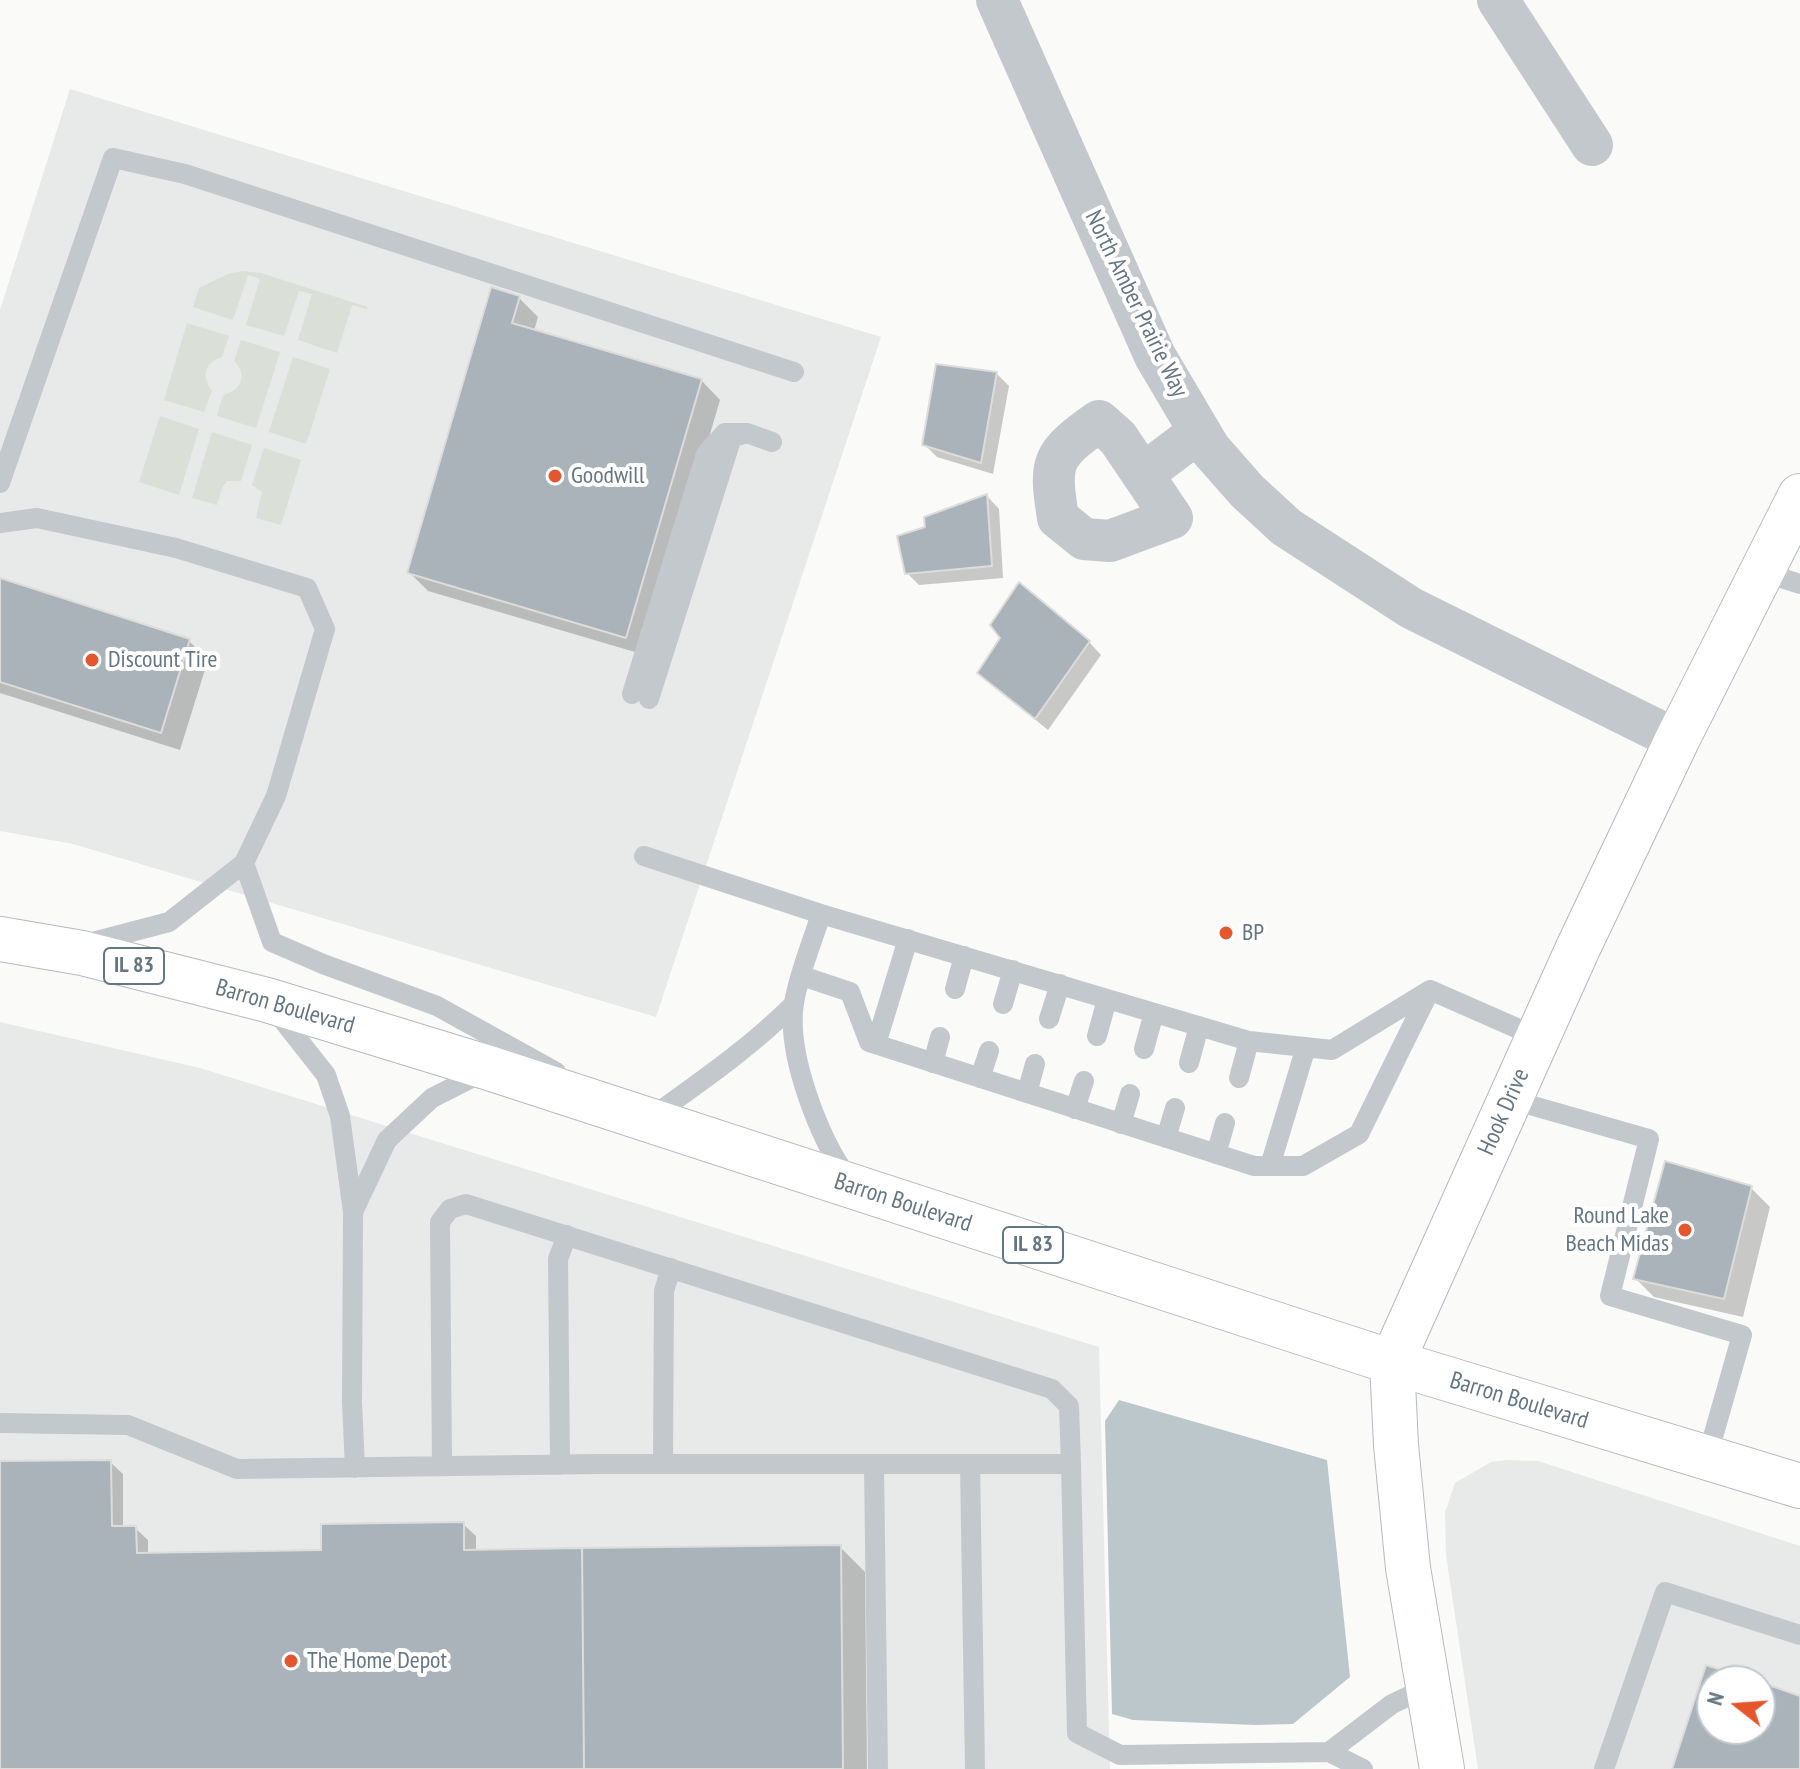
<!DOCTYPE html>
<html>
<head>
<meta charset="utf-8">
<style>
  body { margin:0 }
  #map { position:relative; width:1800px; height:1769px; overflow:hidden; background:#fafaf8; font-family:"PT Sans Narrow",sans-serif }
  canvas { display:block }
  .north { position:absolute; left:1696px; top:1665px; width:80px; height:80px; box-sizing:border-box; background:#fff; border:2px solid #c1c8cd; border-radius:50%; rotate:287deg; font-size:22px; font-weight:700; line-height:32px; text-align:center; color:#657683 }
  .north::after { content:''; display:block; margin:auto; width:28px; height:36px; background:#e4572e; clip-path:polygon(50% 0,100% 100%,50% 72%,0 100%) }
</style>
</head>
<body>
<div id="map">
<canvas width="1800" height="1769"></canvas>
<div class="north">N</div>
</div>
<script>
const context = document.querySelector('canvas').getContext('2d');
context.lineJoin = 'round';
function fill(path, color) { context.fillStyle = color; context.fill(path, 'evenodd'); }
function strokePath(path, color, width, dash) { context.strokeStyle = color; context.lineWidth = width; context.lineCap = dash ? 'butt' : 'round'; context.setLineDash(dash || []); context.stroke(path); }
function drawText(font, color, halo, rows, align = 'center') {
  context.font = font + ' "PT Sans Narrow",sans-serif'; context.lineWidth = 8; context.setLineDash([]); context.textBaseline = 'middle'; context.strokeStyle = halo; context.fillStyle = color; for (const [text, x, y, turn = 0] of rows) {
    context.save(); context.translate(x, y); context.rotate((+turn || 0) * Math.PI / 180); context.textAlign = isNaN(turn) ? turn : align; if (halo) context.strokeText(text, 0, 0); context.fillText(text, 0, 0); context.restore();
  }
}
fill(new Path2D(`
  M 70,89 L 881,337 L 656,1017 L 73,844 L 0,831 L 0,310 Z
  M 0,1022 L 200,1068 L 1099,1347 L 1110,1769 L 0,1769 Z
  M 1506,1460 L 1538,1461 L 1800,1546 L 1800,1769 L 1478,1769 L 1446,1555 L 1445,1513 L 1455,1483 L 1491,1462 ZM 1712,1681 L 1760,1681 L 1760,1729 L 1712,1729 Z`), '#e8e9e9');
fill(new Path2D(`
  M 242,271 L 261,273 L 367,307 L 367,309 L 352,305 L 337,353 L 298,340 L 312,294 L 299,291 L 284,336 L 246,325 L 260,279 L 248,275 L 233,320 L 193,307 L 199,288 L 228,274 Z
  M 187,323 L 229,336 L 222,357 C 204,362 201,377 212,391 L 204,412 L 164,400 Z
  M 241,340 L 280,352 L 256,428 L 217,416 L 223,395 C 242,391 248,374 234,361 Z
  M 293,357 L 330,369 L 306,444 L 269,432 Z
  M 160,416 L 199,429 L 179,495 L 139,482 Z
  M 212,432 L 252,445 L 241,481 L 227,481 L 222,488 L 217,505 L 192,498 Z
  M 264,448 L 301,460 L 281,525 L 256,518 L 262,492 L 252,485 Z`), '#dadfd7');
fill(new Path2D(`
  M 1119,1400 L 1327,1460 L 1350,1677 L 1293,1724 L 1255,1725 L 1133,1720 L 1112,1714 L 1105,1421 Z`), '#bbc7cb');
fill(new Path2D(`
  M 519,298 L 538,317 L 534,331 L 701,380 L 720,400 L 645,655 L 428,591 L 409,572 Z
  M 996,373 L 1009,386 L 993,474 L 937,457 L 924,444 Z
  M 987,496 L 999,509 L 1003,578 L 919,585 L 907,573 L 927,529 Z
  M 0,581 L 189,641 L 208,660 L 180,750 L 0,693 Z
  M 1089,642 L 1101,655 L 1048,730 L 993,685 Z
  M 1751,1188 L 1770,1207 L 1743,1317 L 1654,1297 L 1635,1278 Z
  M 110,1462 L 123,1474 L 123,1528 L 135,1528 L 148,1540 L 148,1554 L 323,1552 L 463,1524 L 476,1536 L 476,1552 L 840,1547 L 865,1572 L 867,1769 L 0,1769 L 0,1463 Z`), '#0003');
const building = new Path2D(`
  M 491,287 L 520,296 L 512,323 L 702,379 L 626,638 L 407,573 Z
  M 936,364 L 997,372 L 981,463 L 922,445 Z
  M 987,494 L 992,566 L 905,574 L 897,536 L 925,527 L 924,517 Z
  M 0,578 L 190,639 L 161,733 L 0,682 Z
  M 1019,582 L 1090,641 L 1035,719 L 977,673 L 1000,638 L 990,625 Z
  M 1665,1161 L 1752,1186 L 1724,1299 L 1633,1279 Z
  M 111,1460 L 112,1526 L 136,1526 L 137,1553 L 321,1550 L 321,1524 L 464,1522 L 464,1550 L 582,1548 L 584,1769 L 0,1769 L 0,1461 Z
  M 841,1545 L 843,1769 L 584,1769 L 582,1548 Z
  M 1706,1665 L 1756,1681 L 1712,1681 L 1712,1729 L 1760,1729 L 1760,1682 L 1800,1696 L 1800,1769 L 1672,1769 Z`);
fill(building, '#aab3b9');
strokePath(building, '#dcdcda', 2);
const secondary = new Path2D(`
  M 1442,1769 L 1408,1568 L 1396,1445 L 1392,1362 L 1578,948 L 1677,740 L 1800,496`);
const primary = new Path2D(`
  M 0,939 L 82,953 L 267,1000 L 489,1068 L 1392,1362 L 1800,1486`);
strokePath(secondary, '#b3babf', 46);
strokePath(primary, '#b5babe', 46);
strokePath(new Path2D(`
  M 0,483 L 113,158 L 185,174 L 794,372
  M 0,523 L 37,518 L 176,548 L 307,588 L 325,629 L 276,796 L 244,863 L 169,922 L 85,944
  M 1762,572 L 1800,584
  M 632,694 L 706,454 L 725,433 L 747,433 L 772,442
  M 649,699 L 732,437 L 745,434
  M 644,856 L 821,914 L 1249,1041 L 1332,1050 L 1430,990 L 1537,1037
  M 244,863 L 272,942 L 323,964 L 437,1006 L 556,1072
  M 821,914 C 812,943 799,973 794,1003 C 786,1054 819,1138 848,1178
  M 802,976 L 850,992 L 869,1042 L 1254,1166 L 1303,1166 L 1359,1134 L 1430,990
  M 955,989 L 964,956
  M 1003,1004 L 1013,970
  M 274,1009 L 326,1075 L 340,1116 L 353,1212 L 352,1402 L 355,1468
  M 1049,1019 L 1060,984
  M 1097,1036 L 1107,999
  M 876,1044 L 908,939
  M 1144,1049 L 1154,1013
  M 933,1063 L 940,1037
  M 1189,1063 L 1199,1026
  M 980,1078 L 989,1051
  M 1239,1078 L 1249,1041
  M 1027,1093 L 1035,1064
  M 1509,1099 L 1649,1139 L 1610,1296 L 1742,1335 L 1707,1458
  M 1075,1109 L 1084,1081
  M 650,1118 C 700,1082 750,1048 794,1004
  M 1121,1124 L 1130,1094
  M 1166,1138 L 1175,1108
  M 1216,1154 L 1225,1123
  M 1270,1166 L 1306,1047
  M 353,1212 L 387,1140 L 432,1098 L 485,1071
  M 0,1423 L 128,1425 L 237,1469 L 598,1464 L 1071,1464 L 1077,1733 L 1120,1755 L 1329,1752 L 1363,1769
  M 663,1464 L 664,1291 L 671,1268
  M 874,1464 L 878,1769
  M 970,1464 L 975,1769
  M 560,1465 L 558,1259 L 567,1235
  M 442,1466 L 440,1222 L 450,1209 L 466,1204 L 1052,1389 L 1069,1406 L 1071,1464
  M 1329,1752 L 1392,1704 L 1428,1687
  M 1604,1769 L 1665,1592 L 1800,1635`), '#c3c8cc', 20);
strokePath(new Path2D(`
  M 997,0 L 1155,356 L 1210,449 L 1247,491 L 1286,527 L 1411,608 L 1677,740
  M 1498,0 L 1592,145
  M 1099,421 L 1118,438 L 1172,518 L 1110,541 L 1084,539 L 1058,518 C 1049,461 1051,455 1099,421 Z
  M 1143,474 L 1199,432`), '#c3c8cc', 42);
strokePath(secondary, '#fff', 44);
strokePath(primary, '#fff', 44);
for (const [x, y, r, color] of [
  [555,476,8,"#e4572e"],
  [92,660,8,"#e4572e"],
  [1226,933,8,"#e4572e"],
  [1685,1230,8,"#e4572e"],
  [291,1661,8,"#e4572e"]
]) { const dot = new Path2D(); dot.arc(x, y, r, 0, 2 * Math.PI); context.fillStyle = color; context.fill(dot); strokePath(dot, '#fff', 3); }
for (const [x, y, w] of [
  [134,966,60],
  [1033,1245,60]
]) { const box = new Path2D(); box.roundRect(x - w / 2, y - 18, w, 36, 6); context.fillStyle = '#fff'; context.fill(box); strokePath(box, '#657683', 2); }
drawText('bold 22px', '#657683', null, [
  ["IL 83",134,966],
  ["IL 83",1033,1245]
]);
drawText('24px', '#657683', '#fff', [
  ["North Amber Prairie Way",1136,304,64],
  ["Barron Boulevard",285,1007,16],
  ["Hook Drive",1504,1112,-66],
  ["Barron Boulevard",903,1203,18],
  ["Barron Boulevard",1519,1401,17]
]);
drawText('24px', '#657683', '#fff', [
  ["Goodwill",571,476],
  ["Discount Tire",108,660],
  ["BP",1242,933],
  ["Round Lake",1669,1216,"right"],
  ["Beach Midas",1669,1244,"right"],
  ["The Home Depot",307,1661]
], 'left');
</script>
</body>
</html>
